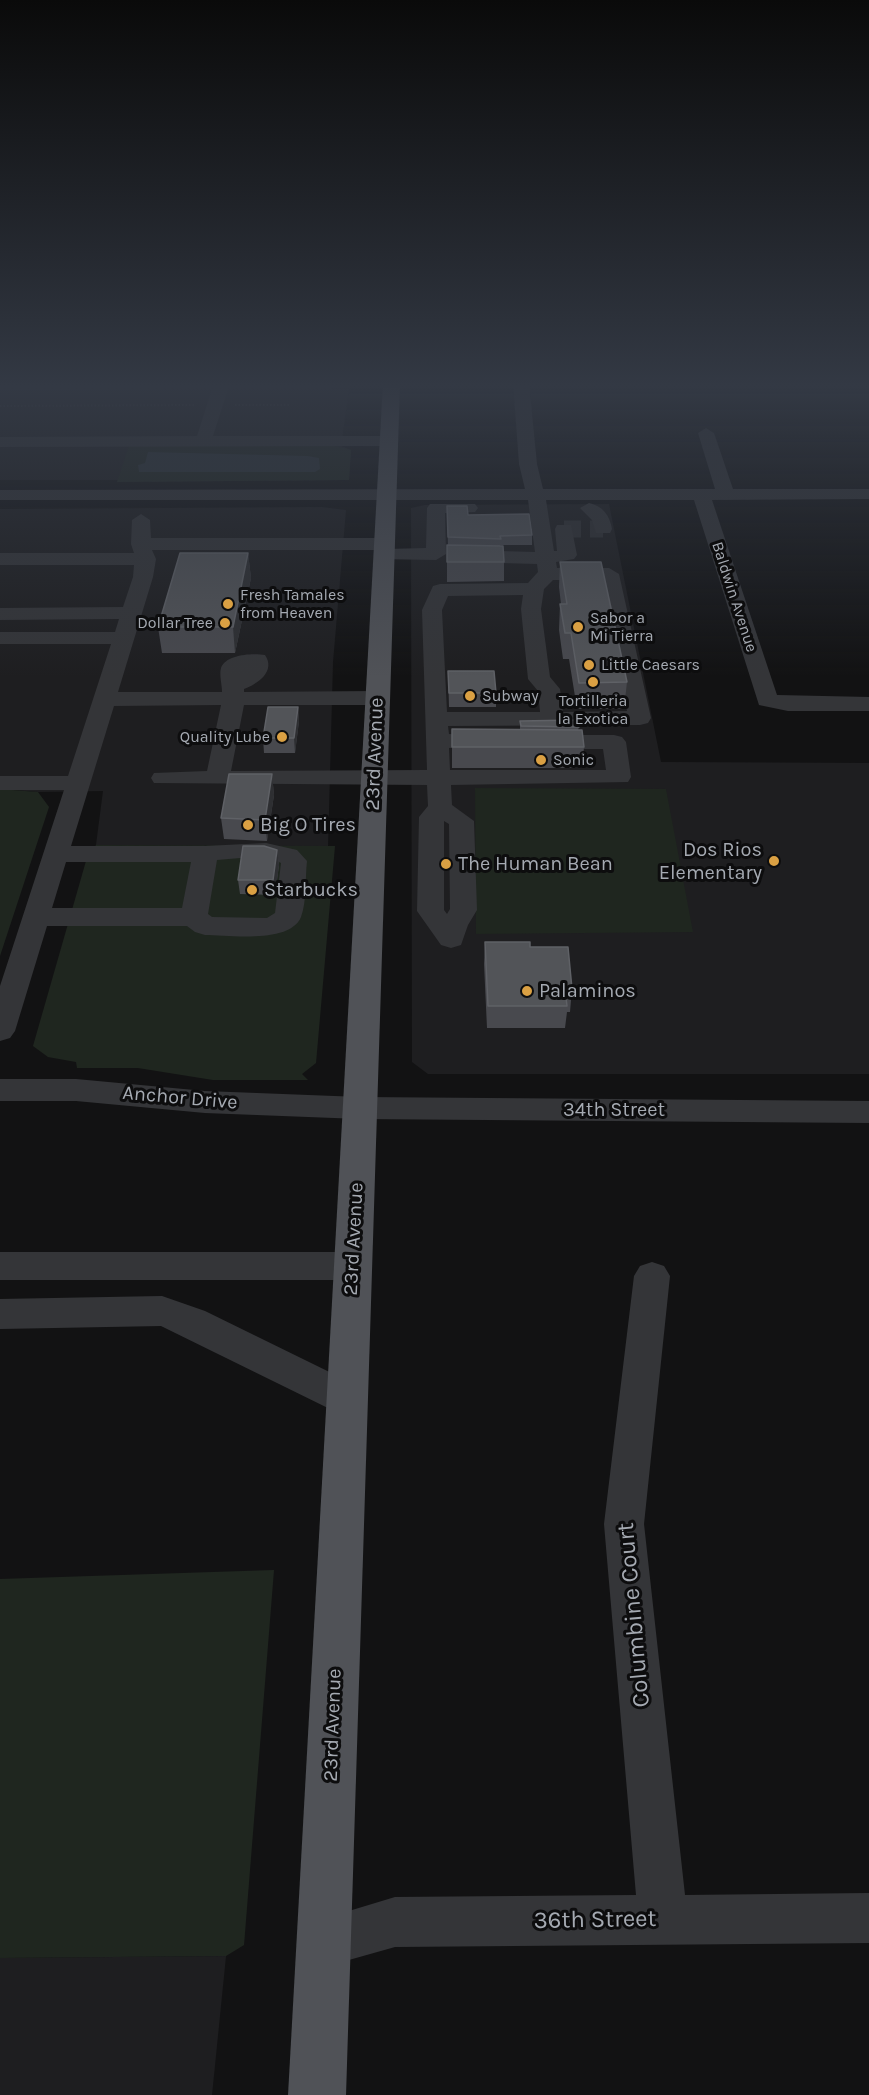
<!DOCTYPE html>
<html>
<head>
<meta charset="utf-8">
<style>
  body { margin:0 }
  canvas { display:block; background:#121213 }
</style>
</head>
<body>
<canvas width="869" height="2095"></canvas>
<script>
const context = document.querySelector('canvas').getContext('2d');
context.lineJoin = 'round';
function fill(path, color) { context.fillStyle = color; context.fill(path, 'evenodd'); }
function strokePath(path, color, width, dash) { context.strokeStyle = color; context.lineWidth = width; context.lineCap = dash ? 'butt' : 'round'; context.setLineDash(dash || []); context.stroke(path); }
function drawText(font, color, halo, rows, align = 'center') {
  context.font = font + ' Karla,sans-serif'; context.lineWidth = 6; context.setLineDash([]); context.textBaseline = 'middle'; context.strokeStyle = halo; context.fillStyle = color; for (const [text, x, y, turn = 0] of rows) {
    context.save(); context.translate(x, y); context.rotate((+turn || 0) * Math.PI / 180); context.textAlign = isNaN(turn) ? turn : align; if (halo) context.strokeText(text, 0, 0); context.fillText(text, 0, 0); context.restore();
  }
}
fill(new Path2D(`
  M 0,383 L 350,383 L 341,446 L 351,450 L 349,480 L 117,482 L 118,480 L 0,480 Z
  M 609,504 L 661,762 L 869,763 L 869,1074 L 428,1074 L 412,1062 L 411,508 L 425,505 Z
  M 322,507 L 346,510 L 333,662 L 328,847 L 96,845 L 103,791 L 38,792 L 0,789 L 0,509 Z
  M 226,1956 L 212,2095 L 0,2095 L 0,1958 Z`), '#1e1e20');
fill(new Path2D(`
  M 129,446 L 335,446 L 351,450 L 349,480 L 117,482 Z
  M 475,788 L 666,789 L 693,932 L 476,934 Z
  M 0,789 L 38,792 L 49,807 L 0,956 Z
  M 96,845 L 335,846 L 316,1063 L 302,1074 L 308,1080 L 213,1080 L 138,1068 L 77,1068 L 76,1062 L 48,1057 L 33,1046 L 86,861 Z
  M 274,1570 L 244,1945 L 226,1956 L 0,1958 L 0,1579 Z`), '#1f261f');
fill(new Path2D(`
  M 148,452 L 308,456 L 319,458 L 320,469 L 315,472 L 139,472 L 138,465 L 145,463 Z`), '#2d353a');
strokePath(new Path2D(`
  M 564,529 L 603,529`), '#2f3033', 17, [17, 9]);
strokePath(new Path2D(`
  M 235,405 L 290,405
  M 0,406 L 194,405`), '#3a3b3f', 2, [1.5, 2]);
fill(new Path2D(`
  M 0,383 L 338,383 L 331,389 L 228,389 L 213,436 L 389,436 L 397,441 L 389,446 L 0,447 L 0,437 L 197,436 L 212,389 L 0,390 Z
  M 513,383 L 529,383 L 537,464 L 543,489 L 715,489 L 698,433 L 706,428 L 714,433 L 733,489 L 869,489 L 869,499 L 712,500 L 777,695 L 869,697 L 869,711 L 788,711 L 759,705 L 694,500 L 546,500 L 554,551 L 557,551 L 555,529 L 557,525 L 571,525 L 577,555 L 574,559 L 556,562 L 557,568 L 609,568 L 619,574 L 651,718 L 648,723 L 640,725 L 448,726 L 449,734 L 499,736 L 503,741 L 499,746 L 449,748 L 450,770 L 606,770 L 603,749 L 542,749 L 534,747 L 530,742 L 534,737 L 542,735 L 614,735 L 622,737 L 626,742 L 631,777 L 628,782 L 451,785 L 452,805 L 474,821 L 477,910 L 468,925 L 461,945 L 451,948 L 441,945 L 417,911 L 419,817 L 428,806 L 427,785 L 154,783 L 151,778 L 154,773 L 207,771 L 221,705 L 114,706 L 71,846 L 205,846 L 266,843 L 297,850 L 307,861 C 305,878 307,901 301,917 C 290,944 229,935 205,935 L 195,932 L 187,926 L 47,926 L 15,1031 L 10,1038 L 0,1041 L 0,986 L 64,790 L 0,790 L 0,776 L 68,776 L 111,644 L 0,644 L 0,632 L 115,632 L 119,619 L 0,620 L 0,608 L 123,607 L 133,577 L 134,565 L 0,565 L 0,553 L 134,553 L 131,544 L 132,520 L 141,514 L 150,520 L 151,538 L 385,538 L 394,544 L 387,549 L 426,548 L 427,508 L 430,504 L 475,504 L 478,508 L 475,512 L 445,513 L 446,554 L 436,560 L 377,559 L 374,555 L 382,550 L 152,550 L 156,559 L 153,577 L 118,692 L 222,692 C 222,685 219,674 221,668 C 226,654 253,653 265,655 C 276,671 258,684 244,689 L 244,692 L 378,691 L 386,693 L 389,698 L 386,703 L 378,705 L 244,705 L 231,771 L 427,770 L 422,610 L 433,586 L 440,584 L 528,583 L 538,572 L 537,564 L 463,562 L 453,556 L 463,550 L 535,552 L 528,500 L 0,500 L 0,490 L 525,489 L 519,464 ZM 553,580 L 600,580 L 627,711 L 563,712 L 560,689 L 550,677 L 541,609 L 544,589 ZM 523,595 L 521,609 L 528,679 L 538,691 L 540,712 L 447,712 L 442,610 L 448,596 ZM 444,821 L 449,824 L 450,909 L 447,914 L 444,910 ZM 252,857 L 273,859 L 281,863 L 275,913 L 267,918 L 212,917 L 208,914 L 217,860 ZM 66,862 L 191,862 L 182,908 L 52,908 Z
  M 589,503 C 603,506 610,516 612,529 L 610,533 L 596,533 L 592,520 L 580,508 Z
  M 0,1079 L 76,1079 L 205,1091 L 360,1097 L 869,1101 L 869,1123 L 360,1119 L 205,1113 L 76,1101 L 0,1101 Z
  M 0,1252 L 353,1252 L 365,1256 L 370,1266 L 365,1276 L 353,1280 L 0,1280 Z
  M 652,1262 L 664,1266 L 670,1276 L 644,1524 L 685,1895 L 869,1893 L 869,1943 L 395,1947 L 324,1967 L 306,1960 L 299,1942 L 306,1924 L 395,1897 L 636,1895 L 604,1524 L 634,1276 L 640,1266 Z
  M 162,1296 L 205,1311 L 360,1387 L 366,1399 L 360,1411 L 347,1415 L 334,1411 L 161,1326 L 0,1329 L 0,1299 Z`), '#343538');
fill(new Path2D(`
  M 383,383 L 400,383 L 346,2095 L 288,2095 Z`), '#505257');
fill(new Path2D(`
  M 447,506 L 468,515 L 532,535 L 532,545 L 500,545 L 504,562 L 504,581 L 447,582 L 447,545 L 448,545 Z
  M 248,553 L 251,578 L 235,653 L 162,653 L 158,627 Z
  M 560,562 L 627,682 L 624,709 L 577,709 L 569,659 L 563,659 L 559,630 L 560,604 L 561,604 L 559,587 Z
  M 448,671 L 496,693 L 496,707 L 449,707 Z
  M 298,707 L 299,721 L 295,753 L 264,753 L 263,738 Z
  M 520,721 L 579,727 L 578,730 L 584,747 L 582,768 L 452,768 L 452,729 L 520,730 Z
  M 272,774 L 274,795 L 267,841 L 224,839 L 221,818 Z
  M 277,850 L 279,865 L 275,895 L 240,894 L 238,880 Z
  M 485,942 L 530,947 L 572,989 L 570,1012 L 567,1012 L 565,1028 L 487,1028 L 484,964 Z`), '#48494e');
fill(new Path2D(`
  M 248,553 L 251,578 L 235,653 L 233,627 Z
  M 298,707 L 299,721 L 295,753 L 294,738 Z
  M 272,774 L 274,795 L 267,841 L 265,820 Z
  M 277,850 L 279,865 L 275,895 L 273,880 Z`), '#2e2f32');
const building = new Path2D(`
  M 447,506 L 467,506 L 468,515 L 529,514 L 532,535 L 500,536 L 501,539 L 448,537 Z
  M 447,545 L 503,546 L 504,562 L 447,562 Z
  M 180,553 L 248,553 L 233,627 L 158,627 Z
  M 560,562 L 601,562 L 627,682 L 579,683 L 571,633 L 565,633 L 560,604 L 567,604 Z
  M 448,671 L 494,671 L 496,693 L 449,693 Z
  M 268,707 L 298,707 L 294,738 L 263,738 Z
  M 578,720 L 579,727 L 521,726 L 520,721 Z
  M 452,729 L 582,730 L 584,747 L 452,747 Z
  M 229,774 L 272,774 L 265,820 L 221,818 Z
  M 243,846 L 264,846 L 277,850 L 273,880 L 238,880 Z
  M 485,942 L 530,942 L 530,947 L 568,947 L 572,989 L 565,989 L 567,1006 L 488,1006 Z`);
fill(building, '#525458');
strokePath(building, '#5f6166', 1.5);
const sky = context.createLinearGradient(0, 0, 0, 677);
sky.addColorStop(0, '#0a0a0a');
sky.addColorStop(0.57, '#333944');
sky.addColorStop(1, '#33394400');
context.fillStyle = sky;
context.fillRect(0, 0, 869, 677);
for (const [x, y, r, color] of [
  [228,604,6,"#daa043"],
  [225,623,6,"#daa043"],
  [578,627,6,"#daa043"],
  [589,665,6,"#daa043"],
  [593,682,6,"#daa043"],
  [470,696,6,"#daa043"],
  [282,737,6,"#daa043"],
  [541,760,6,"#daa043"],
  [248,825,6,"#daa043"],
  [774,861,6,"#daa043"],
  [446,864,6,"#daa043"],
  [252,890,6,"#daa043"],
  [527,991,6,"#daa043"]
]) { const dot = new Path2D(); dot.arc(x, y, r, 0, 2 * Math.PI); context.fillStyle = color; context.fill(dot); strokePath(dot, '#0d0d0e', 2); }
drawText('16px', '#a5aab2', '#0d0d0e', [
  ["Fresh Tamales",240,595],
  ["from Heaven",240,613],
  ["Sabor a",590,618],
  ["Mi Tierra",590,636],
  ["Dollar Tree",213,623,"right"],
  ["Little Caesars",601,665],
  ["Subway",482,696],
  ["Tortilleria",593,701,"center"],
  ["la Exotica",593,719,"center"],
  ["Quality Lube",270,737,"right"],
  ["Sonic",553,760]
], 'left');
drawText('16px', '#a5aab2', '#0d0d0e', [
  ["Baldwin Avenue",734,597,72]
]);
drawText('20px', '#a5aab2', '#0d0d0e', [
  ["23rd Avenue",375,754,-88],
  ["Anchor Drive",180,1098,5],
  ["34th Street",614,1110],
  ["23rd Avenue",354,1239,-87],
  ["23rd Avenue",333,1725,-88]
]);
drawText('20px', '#a5aab2', '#0d0d0e', [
  ["Big O Tires",260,825],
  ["Dos Rios",762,850,"right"],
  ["Elementary",762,873,"right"],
  ["The Human Bean",458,864],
  ["Starbucks",264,890],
  ["Palaminos",539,991]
], 'left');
drawText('24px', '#a5aab2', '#0d0d0e', [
  ["Columbine Court",634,1615,-95],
  ["36th Street",595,1920,-1]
]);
</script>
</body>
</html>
